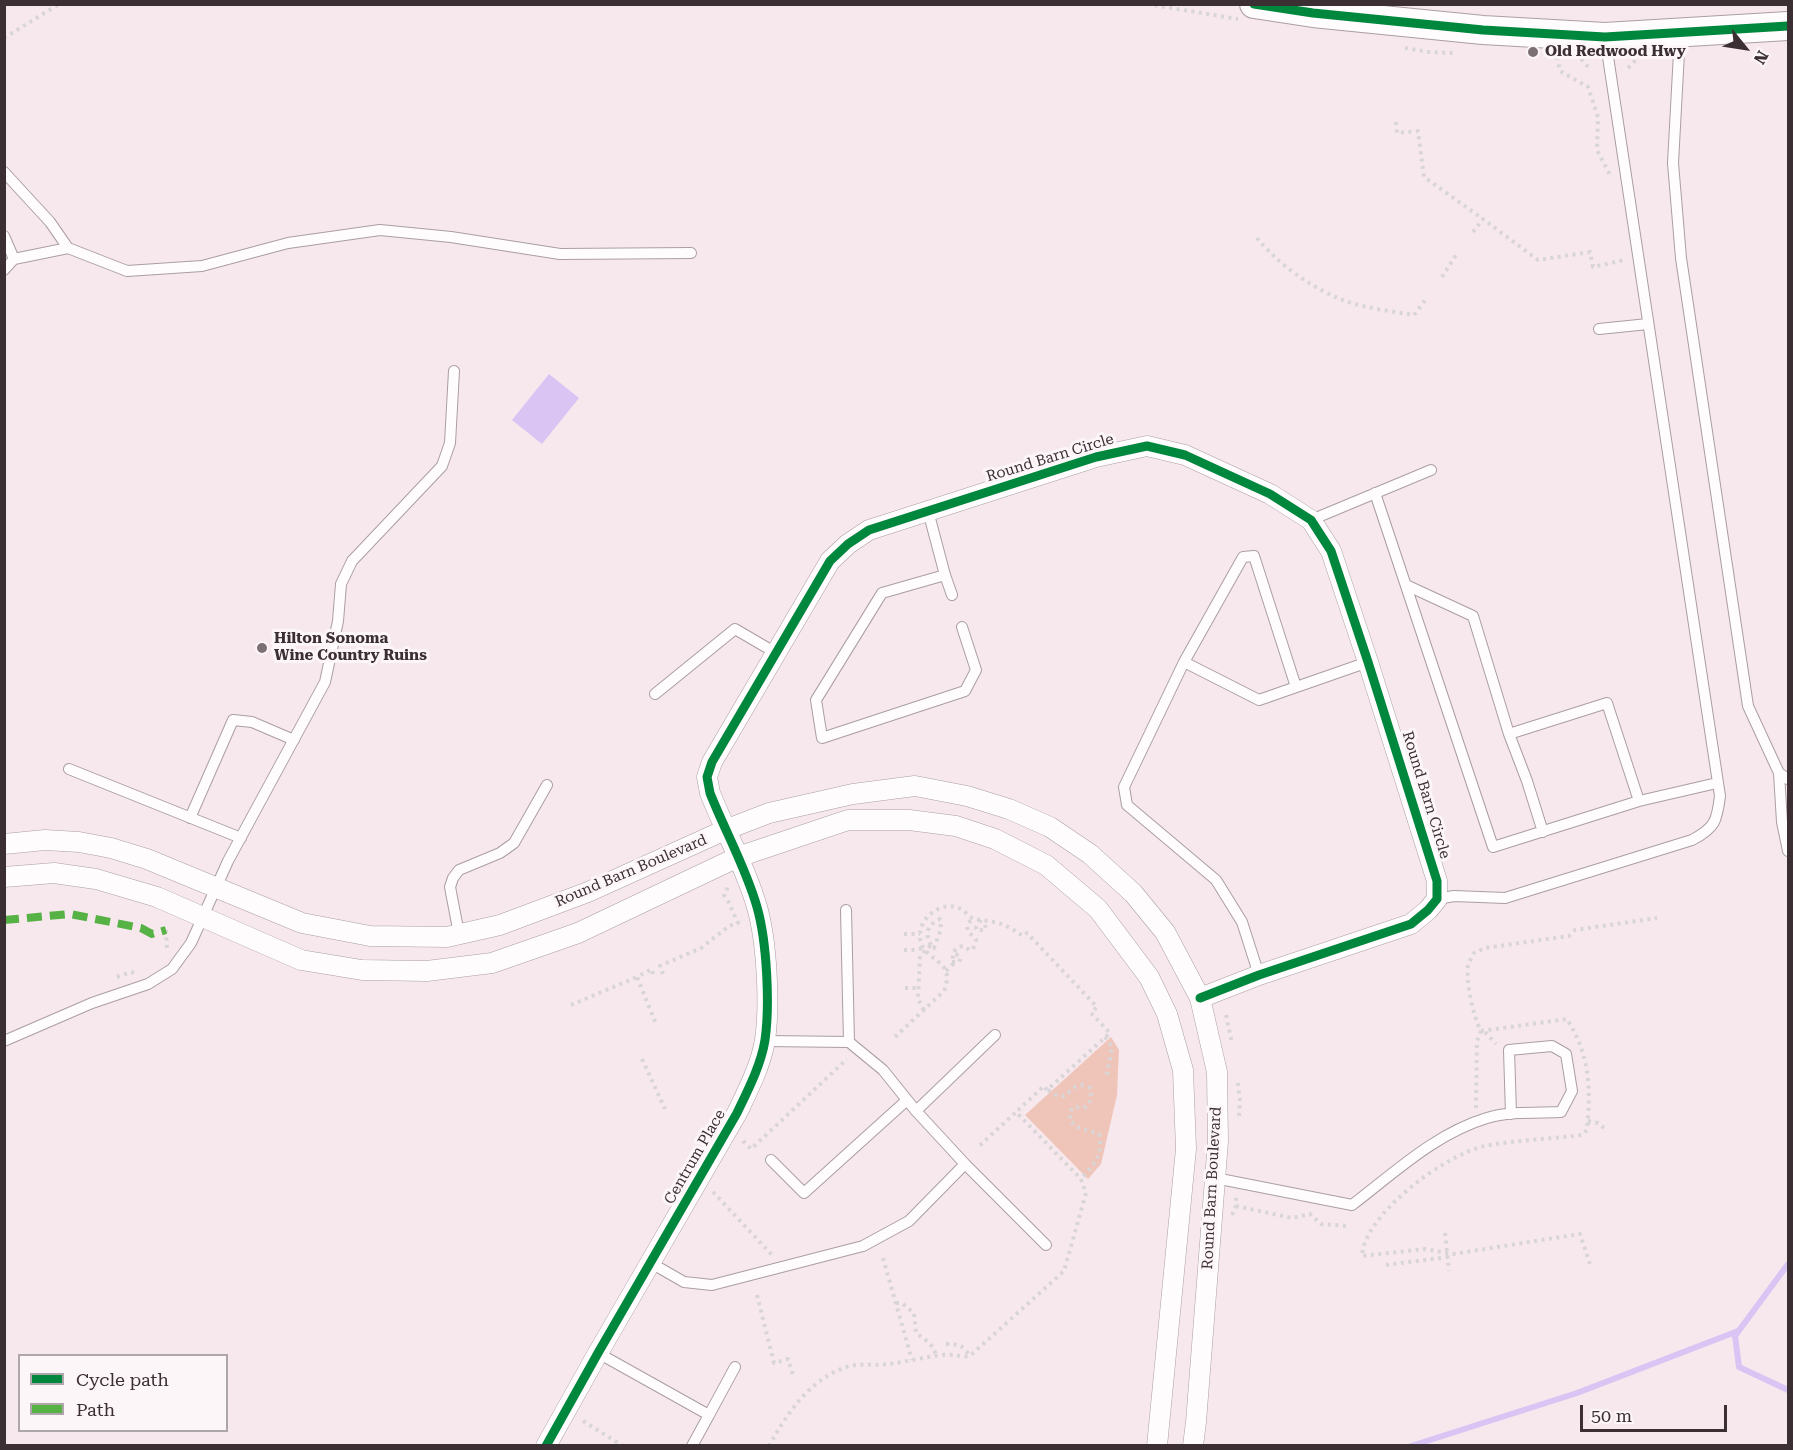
<!DOCTYPE html>
<html>
<head>
<meta charset="utf-8">
<style>
  body { margin:0 }
  #map { position:relative; width:1793px; height:1450px; overflow:hidden; background:#f7e8ee; font-family:"Roboto Serif",serif }
  canvas { display:block }
  .frame { position:absolute; inset:0; border:6px solid #3c2f34; pointer-events:none }
  .legend { position:absolute; left:18px; top:1354px; width:210px; height:78px; box-sizing:border-box; background:#fcf6f8; border:2px solid #afa6aa; margin:0; padding:8px 10px; list-style:none; font-size:18px; color:#3c2f34 }
  .legend li { display:flex; align-items:center; gap:12px; height:30px }
  .legend b { width:30px; border:2px solid #afa6aa }
  .north { position:absolute; left:1715px; top:18px; width:60px; height:60px; -webkit-text-stroke:4px #fcf6f8; paint-order:stroke; rotate:120deg; font-size:16px; font-weight:700; line-height:24px; text-align:center; color:#3c2f34 }
  .north::after { content:''; display:block; margin:auto; width:21px; height:27px; background:#3c2f34; clip-path:polygon(50% 0,100% 100%,50% 72%,0 100%) }
  .scale { position:absolute; left:1580px; top:1405px; width:147px; height:27px; box-sizing:border-box; border:3px solid #3c2f34; border-top:0; padding-left:8px; font-size:18px; line-height:21px; white-space:nowrap; color:#3c2f34; -webkit-text-stroke:4px #fcf6f8; paint-order:stroke }
</style>
</head>
<body>
<div id="map">
<canvas width="1793" height="1450"></canvas>
<div class="frame"></div>
<ul class="legend">
<li><b style="height:8px;background:#00873e"></b>Cycle path</li>
<li><b style="height:8px;background:#57b246"></b>Path</li>
</ul>
<div class="north">N</div>
<div class="scale">50 m</div>
</div>
<script>
const context = document.querySelector('canvas').getContext('2d');
context.lineJoin = 'round';
function fill(path, color) { context.fillStyle = color; context.fill(path, 'evenodd'); }
function strokePath(path, color, width, dash) { context.strokeStyle = color; context.lineWidth = width; context.lineCap = dash ? 'butt' : 'round'; context.setLineDash(dash || []); context.stroke(path); }
function drawText(font, color, halo, rows, align = 'center') {
  context.font = font + ' "Roboto Serif",serif'; context.lineWidth = 6; context.setLineDash([]); context.textBaseline = 'middle'; context.strokeStyle = halo; context.fillStyle = color; for (const [text, x, y, turn = 0] of rows) {
    context.save(); context.translate(x, y); context.rotate((+turn || 0) * Math.PI / 180); context.textAlign = isNaN(turn) ? turn : align; if (halo) context.strokeText(text, 0, 0); context.fillText(text, 0, 0); context.restore();
  }
}
fill(new Path2D(`
  M 1111,1037 L 1119,1050 L 1117,1095 L 1101,1164 L 1088,1179 L 1025,1115 Z`), '#f0c5b9');
fill(new Path2D(`
  M 549,374 L 579,398 L 542,444 L 512,420 Z`), '#d9c4f4');
strokePath(new Path2D(`
  M 1788,1264 L 1735,1336 L 1739,1367 L 1788,1390
  M 1411,1446 L 1577,1393 L 1738,1331`), '#d9c4f4', 6);
const service = new Path2D(`
  M 1680,34 L 1673,163 L 1681,258 L 1748,706 L 1779,773 L 1788,779
  M 4,172 L 50,222 L 68,248 L 127,271 L 202,266 L 288,243 L 380,230 L 451,237 L 560,254 L 691,253
  M 4,236 L 14,259
  M 4,270 L 14,259 L 68,248
  M 1599,329 L 1648,324
  M 1375,493 L 1493,847 L 1639,801 L 1717,783
  M 928,511 L 945,575 L 882,593 L 816,700 L 822,738 L 965,691 L 976,670 L 962,627
  M 1311,520 L 1431,470
  M 945,575 L 952,595
  M 1406,585 L 1473,616 L 1509,734 L 1607,703 L 1639,801
  M 1184,662 L 1124,787 L 1127,805 L 1216,880 L 1242,922 L 1259,975
  M 1296,687 L 1254,556 L 1243,557 L 1184,662 L 1259,700 L 1368,662
  M 655,694 L 735,629 L 776,653
  M 1509,734 L 1527,781 L 1543,832
  M 69,769 L 241,838
  M 1779,773 L 1782,822 L 1788,851
  M 190,818 L 233,720 L 252,722 L 294,740
  M 1437,899 L 1454,896 L 1505,898 L 1692,840 C 1715,828 1717,821 1720,796 L 1605,37
  M 846,910 L 849,1042
  M 459,934 L 450,887 L 453,878 L 459,870 L 500,853 L 514,843 L 547,785
  M 4,1041 L 92,1003 L 148,984 L 172,969 L 191,943 L 228,861 L 325,682 L 338,621 L 341,584 L 352,561 L 442,466 L 450,443 L 454,371
  M 916,1111 L 995,1035
  M 771,1160 L 804,1193 L 907,1100
  M 965,1164 L 1046,1245
  M 1215,1178 L 1352,1205 C 1394,1173 1436,1133 1487,1118 C 1510,1111 1537,1113 1561,1112 L 1572,1091 L 1566,1054 L 1552,1046 L 1509,1050 L 1511,1114
  M 651,1263 L 684,1282 L 712,1285 L 863,1246 L 909,1221 L 965,1164 L 916,1111 L 883,1070 L 849,1042 L 765,1041
  M 598,1353 L 709,1415 L 692,1446
  M 709,1415 L 735,1367`);
const minor = new Path2D(`
  M 4,844 L 45,840 L 79,842 L 111,848 L 147,859 L 302,923 L 370,936 L 447,937 L 500,925 L 588,892 L 725,830 L 769,813 L 853,794 L 915,786 L 967,796 L 1009,809 L 1050,827 L 1090,854 L 1133,893 L 1165,932 L 1200,998 L 1217,1072 L 1218,1141 L 1196,1422 L 1193,1446
  M 4,877 L 54,873 L 96,879 L 157,897 L 301,960 L 362,970 L 427,971 L 492,963 L 578,933 L 738,857 L 848,820 L 909,820 L 956,826 L 995,839 L 1046,865 L 1098,909 L 1149,977 L 1167,1014 L 1183,1070 L 1186,1149 L 1157,1446
  M 546,1446 L 598,1353 L 737,1113 C 748,1090 761,1065 765,1040 C 770,1005 767,942 757,907 C 746,868 725,831 710,793 L 707,777 L 712,762 L 830,561 L 848,544 L 869,530 L 1096,457 L 1147,446 L 1185,455 L 1270,494 L 1311,520 L 1331,551 L 1368,662 L 1437,881 L 1437,899 L 1428,910 L 1411,924 L 1259,975 L 1200,998`);
const secondary = new Path2D(`
  M 1254,4 L 1313,13 L 1483,30 L 1605,37 L 1788,26`);
strokePath(service, '#ab9ea3', 12);
strokePath(minor, '#ab9ea3', 21);
strokePath(secondary, '#ab9ea3', 30);
strokePath(new Path2D(`
  M 1147,4 L 1238,19
  M 4,38 L 59,4
  M 1405,48 L 1428,52 L 1454,53
  M 1557,57 L 1560,71 L 1588,87 L 1598,117 L 1597,150 L 1610,175
  M 1581,59 L 1590,69
  M 1628,68 L 1636,60
  M 1396,122 L 1397,133 L 1418,131 L 1424,177 L 1483,219
  M 1473,232 L 1483,219 L 1538,260 L 1590,252 L 1593,267 L 1624,260
  M 1257,238 C 1278,264 1309,286 1340,299 C 1363,308 1390,311 1414,315 L 1426,299
  M 1442,277 L 1456,255
  M 981,920 L 976,928 L 978,931 L 986,929 L 984,921
  M 166,930 L 167,949
  M 904,934 L 920,934
  M 904,950 L 916,950 L 923,948
  M 952,962 L 959,962 L 961,958 L 956,954 L 953,955
  M 946,971 L 953,964 C 952,955 953,947 964,946 L 969,950 L 973,949 L 976,940 L 968,931 L 967,926 L 972,918
  M 653,974 L 652,969 L 637,977 L 656,1024
  M 663,974 L 660,966 L 701,948 L 729,926 L 738,923 L 728,901 L 724,895 L 728,887 L 727,885
  M 117,977 L 131,972 L 135,973
  M 905,988 L 919,988
  M 571,1005 L 637,977
  M 924,1010 L 918,999 L 920,956 L 931,945 L 934,948 L 941,929 L 940,919 C 928,924 924,934 931,945
  M 1226,1015 L 1232,1043
  M 1481,1031 L 1567,1019 C 1590,1056 1591,1087 1587,1130 L 1582,1135 C 1550,1139 1516,1140 1485,1146 C 1446,1154 1364,1214 1362,1256 L 1425,1249 L 1453,1254 L 1580,1234 L 1591,1267
  M 1485,1032 L 1496,1044
  M 895,1037 L 944,991 C 958,957 918,962 920,934 C 921,915 944,900 961,909 C 965,911 968,916 972,918 C 979,921 987,920 994,922 C 1005,924 1014,930 1023,936 L 1027,933 L 1097,1007 L 1091,1013 L 1110,1033 L 1047,1090 L 1044,1086 L 1016,1112
  M 1105,1037 L 1112,1047 L 1106,1079
  M 642,1059 L 665,1109
  M 1238,1083 L 1240,1101 L 1239,1117
  M 1048,1090 L 1056,1095 L 1064,1096 L 1075,1087 L 1083,1085 L 1090,1088 C 1092,1097 1091,1100 1086,1107 L 1073,1107 L 1070,1112 L 1070,1121 L 1077,1127 L 1099,1134 C 1104,1154 1093,1166 1081,1179
  M 1476,1108 L 1477,1041 L 1481,1031 C 1473,1016 1466,983 1468,966 C 1469,962 1472,957 1474,953 L 1485,948 L 1569,936 L 1575,930 L 1657,918
  M 1588,1121 L 1598,1123 L 1605,1129
  M 743,1141 L 751,1149 L 847,1059
  M 713,1192 L 772,1255
  M 1236,1206 L 1292,1218 L 1310,1214 L 1321,1224 L 1347,1226
  M 1232,1215 L 1236,1206 L 1236,1196
  M 1445,1233 L 1449,1271
  M 883,1258 L 912,1360
  M 1386,1265 L 1448,1257
  M 757,1295 L 774,1363 L 788,1359 L 794,1378
  M 896,1303 L 902,1303 L 914,1313 L 916,1333 C 925,1339 934,1345 936,1356
  M 946,1344 C 959,1344 963,1345 970,1356
  M 583,1421 L 623,1446
  M 769,1446 C 787,1413 812,1376 850,1366 C 862,1363 876,1366 888,1364 C 906,1362 924,1357 943,1355 C 952,1354 961,1357 970,1356 L 1064,1271 L 1086,1193 L 1081,1179 L 1016,1112 L 977,1148`), '#d9d5d7', 4, [3, 4.5]);
strokePath(service, '#fefcfc', 10);
strokePath(minor, '#fefcfc', 20);
strokePath(secondary, '#fefcfc', 28);
strokePath(new Path2D(`
  M 4,920 L 70,914 L 141,928 L 152,934 L 166,930`), '#57b246', 8, [15, 8]);
strokePath(new Path2D(`
  M 1254,4 L 1313,13 L 1483,30 L 1605,37 L 1788,26
  M 546,1446 L 598,1353 L 737,1113 C 748,1090 761,1065 765,1040 C 770,1005 767,942 757,907 C 746,868 725,831 710,793 L 707,777 L 712,762 L 830,561 L 848,544 L 869,530 L 1096,457 L 1147,446 L 1185,455 L 1270,494 L 1311,520 L 1331,551 L 1368,662 L 1437,881 L 1437,899 L 1428,910 L 1411,924 L 1259,975 L 1200,998`), '#00873e', 9);
for (const [x, y, r, color] of [
  [1533,52,6,"#7d7075"],
  [262,648,6,"#7d7075"]
]) { const dot = new Path2D(); dot.arc(x, y, r, 0, 2 * Math.PI); context.fillStyle = color; context.fill(dot); strokePath(dot, '#fcf6f8', 2); }
drawText('bold 15px', '#3c2f34', '#fcf6f8', [
  ["Old Redwood Hwy",1545,52],
  ["Hilton Sonoma",274,639],
  ["Wine Country Ruins",274,656]
], 'left');
drawText('15px', '#3c2f34', '#fcf6f8', [
  ["Round Barn Circle",1050,458,-17],
  ["Round Barn Circle",1426,795,73],
  ["Round Barn Boulevard",631,871,-23],
  ["Centrum Place",695,1157,-60],
  ["Round Barn Boulevard",1212,1188,-87]
]);
</script>
</body>
</html>
